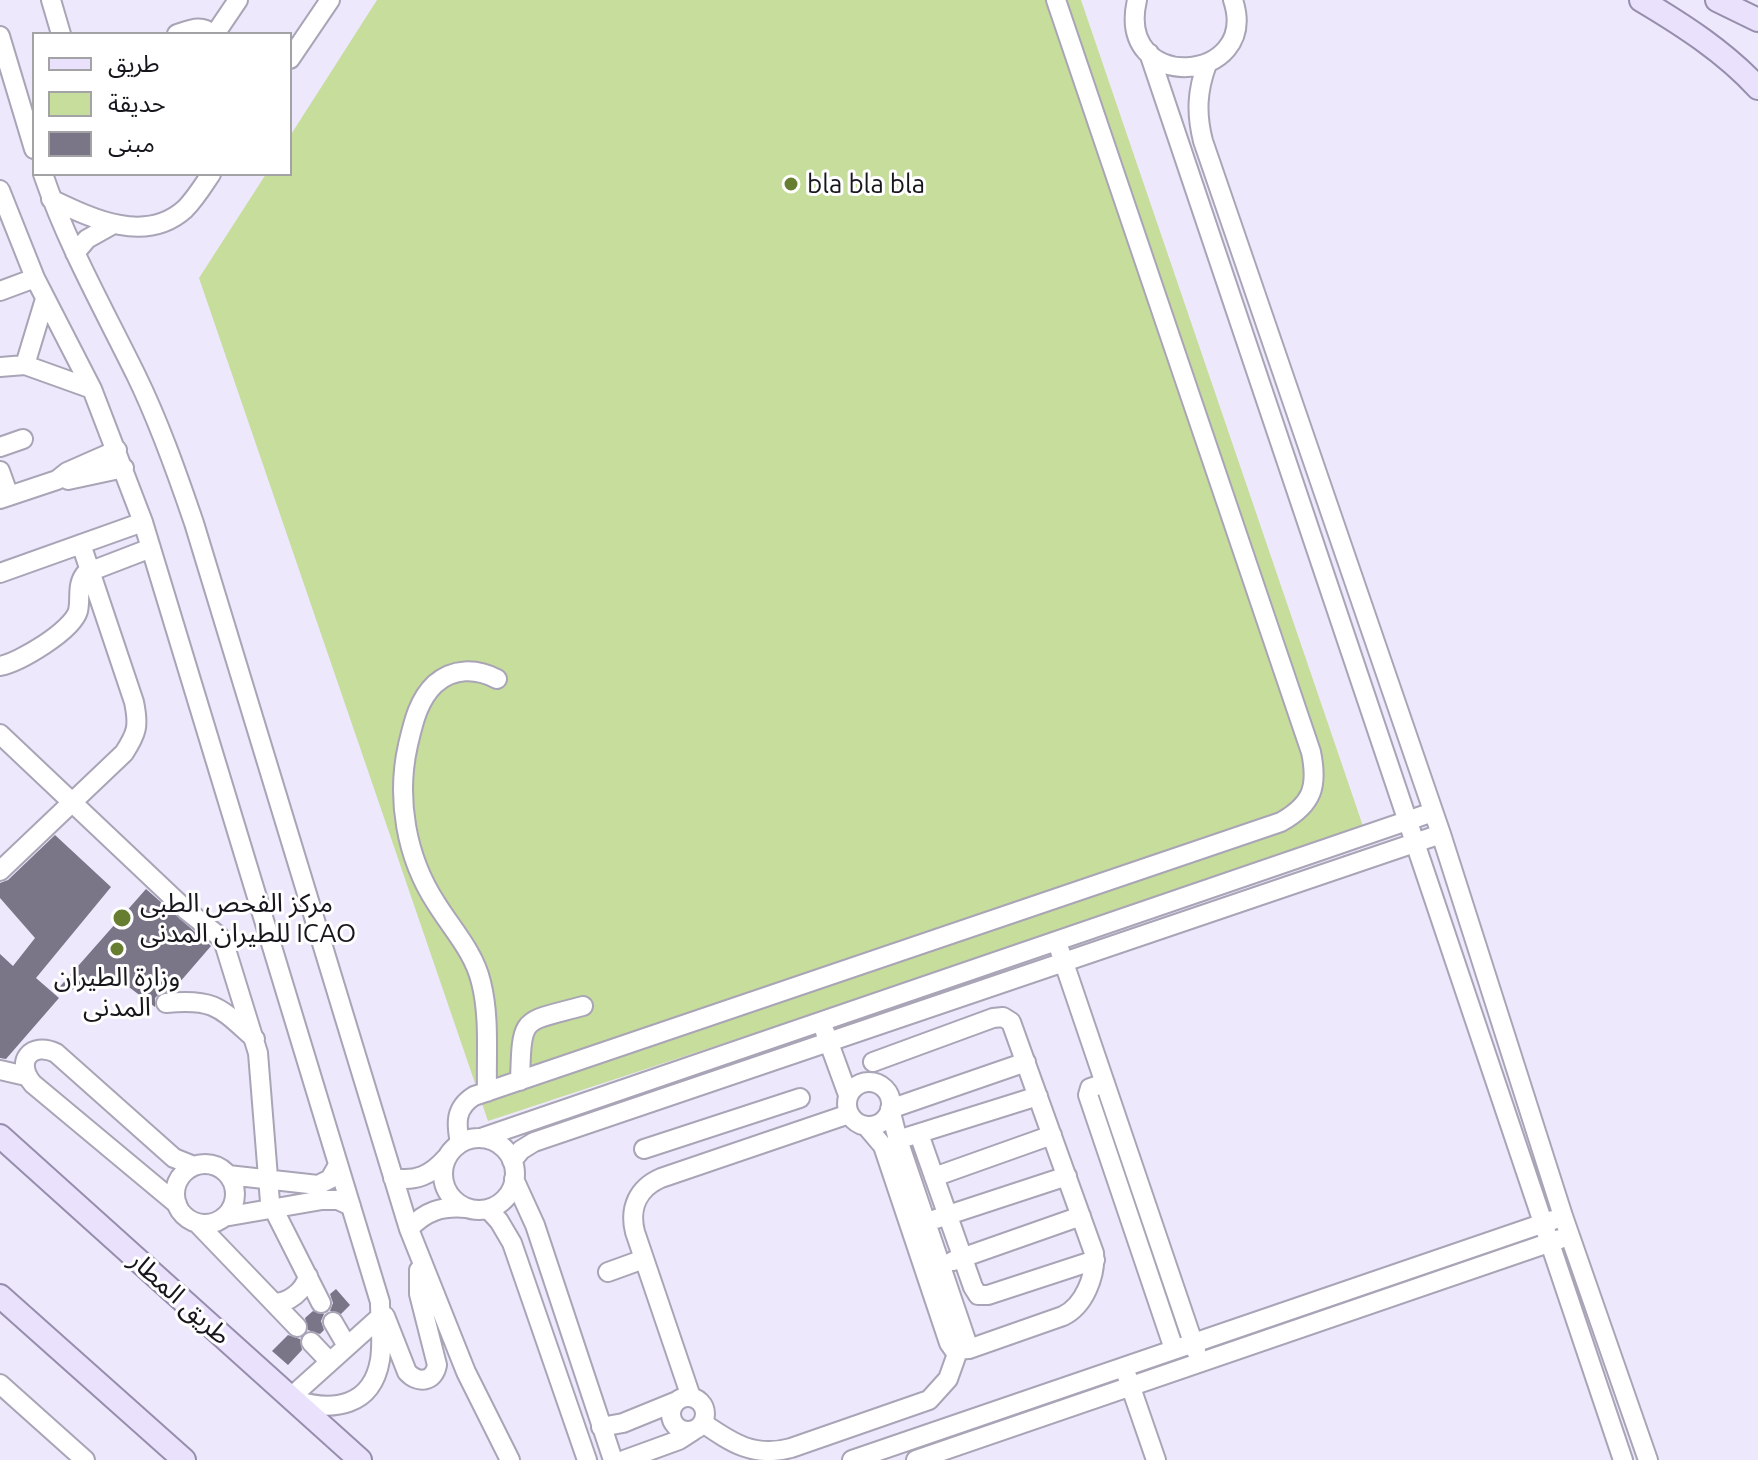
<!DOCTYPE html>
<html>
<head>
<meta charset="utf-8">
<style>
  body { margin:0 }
  #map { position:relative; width:1758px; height:1460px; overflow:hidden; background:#ede8fc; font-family:Ubuntu,"Noto Sans Arabic",sans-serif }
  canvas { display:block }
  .legend { position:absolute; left:32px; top:32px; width:260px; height:144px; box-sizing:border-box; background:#fff; border:2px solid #a3a2a5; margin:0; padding:10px 14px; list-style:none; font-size:24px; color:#18161d }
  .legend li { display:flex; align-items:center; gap:16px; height:40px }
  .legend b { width:40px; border:2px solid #a3a2a5 }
</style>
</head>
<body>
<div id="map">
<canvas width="1758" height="1460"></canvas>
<ul class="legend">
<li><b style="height:10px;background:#eae2fc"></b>طريق</li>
<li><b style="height:22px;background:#c6dd9b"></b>حديقة</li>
<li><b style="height:22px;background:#7a7587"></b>مبنى</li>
</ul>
</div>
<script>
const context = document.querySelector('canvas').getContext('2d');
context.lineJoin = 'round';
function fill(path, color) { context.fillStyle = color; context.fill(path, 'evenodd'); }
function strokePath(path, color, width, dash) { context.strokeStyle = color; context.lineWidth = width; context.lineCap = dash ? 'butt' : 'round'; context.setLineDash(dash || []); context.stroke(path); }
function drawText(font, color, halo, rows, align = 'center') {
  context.font = font + ' Ubuntu,"Noto Sans Arabic",sans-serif'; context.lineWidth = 6; context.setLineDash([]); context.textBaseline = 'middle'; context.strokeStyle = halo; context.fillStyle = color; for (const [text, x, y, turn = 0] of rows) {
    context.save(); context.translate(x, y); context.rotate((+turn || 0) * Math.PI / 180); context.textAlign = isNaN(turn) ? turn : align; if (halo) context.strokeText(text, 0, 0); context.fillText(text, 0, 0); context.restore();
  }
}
fill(new Path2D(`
  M 377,0 L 1081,0 L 1365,832 L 488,1121 L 199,278 L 266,174 L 290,174 L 290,136 Z`), '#c6dd9b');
fill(new Path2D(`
  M 55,835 L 111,887 L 36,978 L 59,998 L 6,1059 L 0,1058 L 0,954 L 13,966 L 35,938 L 0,898 L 0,883 L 8,880 Z
  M 146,889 L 211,946 L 173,990 L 159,994 L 155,998 L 155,1007 L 125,984 L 56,991 Z
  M 336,1289 L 350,1305 L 341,1314 L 330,1311 L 333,1303 L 330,1294 Z
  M 313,1311 L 324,1314 L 321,1321 L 324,1330 L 320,1334 L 308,1330 L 305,1318 Z
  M 288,1335 L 300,1339 L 302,1350 L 288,1365 L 272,1351 Z`), '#7a7587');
const minor = new Path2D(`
  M 51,0 L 61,34
  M 1137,0 C 1115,95 1261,84 1233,0
  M 177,34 C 190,30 201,24 212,34
  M 215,34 L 238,0
  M 0,36 L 34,149
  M 1149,53 L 1623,1460
  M 290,59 L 330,0
  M 1207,64 C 1197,91 1196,113 1203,141 L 1441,834 L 1563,1216 L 1648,1460
  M 43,174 C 67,244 103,308 136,375 C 159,422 177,473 194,523 L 409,1229 L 466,1372 L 510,1460
  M 0,190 L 35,278 L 92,389 L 143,522 L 380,1302 C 380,1321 383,1341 380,1360 C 372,1407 333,1412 295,1400
  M 51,199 C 91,218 145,245 185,209 C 195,199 203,186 211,174
  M 75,253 L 87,239 L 112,225
  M 0,291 L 35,278
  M 25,365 L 45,299
  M 0,367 L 25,365 L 92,389
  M 0,447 L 23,439
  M 0,471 L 9,496
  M 68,480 L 124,468
  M 0,499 L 57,480 L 67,472 L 117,450
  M 0,573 L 143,522
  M 0,666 C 20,662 72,631 78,611 C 81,598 76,584 86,573 L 151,548
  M 0,734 L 186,910 L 219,936 L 224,943 L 258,1053 L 270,1202 L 321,1303
  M 0,871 L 124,753 C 137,733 139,726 134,702 L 81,544
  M 1060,951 L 1196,1351
  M 166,1003 C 215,998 220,1008 255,1039
  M 825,1032 L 848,1095
  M 0,1070 L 26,1076
  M 520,1081 C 522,1014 521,1023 583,1006
  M847 1104a22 22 0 1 1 44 0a22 22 0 1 1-44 0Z
  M 1105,1083 L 1090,1088 L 1088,1095 L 1174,1349
  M 487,1092 C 486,1056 490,1017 481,982 C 474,952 452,929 436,903 C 406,857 396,798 408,745 C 413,724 418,700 435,684 C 453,668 476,668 497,679
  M 866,1126 L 883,1146 L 949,1343 L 954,1350 L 969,1349 L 1063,1316 C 1084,1306 1096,1276 1094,1253 L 1011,1022 L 1003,1017 L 993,1018 L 873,1062
  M 919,1134 L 973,1287 L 978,1295 L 988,1295 L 1095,1260
  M 907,1137 L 1038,1096
  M 481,1138 L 1433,812
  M443 1174a36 36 0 1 1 72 0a36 36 0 1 1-72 0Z
  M 460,1143 C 456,1123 455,1108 474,1096 L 1281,822 C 1313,804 1318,786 1311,752 L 1056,0
  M 644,1149 L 800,1098
  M 512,1161 L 521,1150 L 534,1142 L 1441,834
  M175 1194a30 30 0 1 1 60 0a30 30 0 1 1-60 0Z
  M 228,1175 L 318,1185 L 330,1179 L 338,1165
  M 934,1177 L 1052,1135
  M 393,1178 C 416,1182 431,1175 446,1158
  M 514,1179 L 535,1225 L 613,1460
  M 177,1204 L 33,1084 C 14,1062 31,1041 56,1053 L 174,1158 L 194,1166
  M 488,1209 L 499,1221 L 512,1243 L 587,1460
  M 224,1217 L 322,1200 L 338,1200 L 351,1206
  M 936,1219 L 1067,1176
  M 197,1223 L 297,1327
  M 409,1229 C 425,1211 442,1206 466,1208
  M 953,1261 L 1081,1216
  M 608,1272 L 644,1259
  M 274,1303 C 289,1303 304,1291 308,1276
  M 385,1316 L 407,1372 C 418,1384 434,1382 437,1365 L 419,1294 L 419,1270
  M 333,1322 L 347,1346
  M 311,1342 L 330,1362
  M 969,1349 L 898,1140 L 890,1109 L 1026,1062
  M 1127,1376 L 1156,1460
  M 0,1384 L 85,1460
  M 291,1397 L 380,1317
  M 691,1397 L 635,1232 C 629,1208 638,1188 661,1178 L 849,1114
  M671 1414a17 17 0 1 1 34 0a17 17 0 1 1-34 0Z
  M 703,1423 C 732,1443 754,1458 791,1448 L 929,1400 L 948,1379 L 958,1351
  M 601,1427 L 623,1423 L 677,1401
  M 624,1460 L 679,1440 L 693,1431
  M 852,1460 L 1553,1220
  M 916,1460 L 1560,1239`);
const major = new Path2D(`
  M 1641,0 C 1683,25 1725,52 1758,88
  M 1717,0 L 1758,20
  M 0,1136 L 360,1460
  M 0,1296 L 184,1460`);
strokePath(minor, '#a9a4b6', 22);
strokePath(major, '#978ead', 26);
strokePath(minor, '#fff', 18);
strokePath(major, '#eae2fc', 22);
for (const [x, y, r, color] of [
  [791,184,8,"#677e30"],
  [122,918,10,"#677e30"],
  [117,949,8,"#677e30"]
]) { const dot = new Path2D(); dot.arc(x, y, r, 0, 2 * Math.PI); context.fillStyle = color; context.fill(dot); strokePath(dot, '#fff', 3); }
drawText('26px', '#18161d', '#fff', [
  ["bla bla bla",807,184],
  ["مركز الفحص الطبى",140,903],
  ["للطيران المدنى ICAO",140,933],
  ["وزارة الطيران",117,977,"center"],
  ["المدنى",117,1007,"center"]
], 'left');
drawText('26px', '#18161d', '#fff', [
  ["طريق المطار",180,1298,42]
]);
</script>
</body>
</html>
